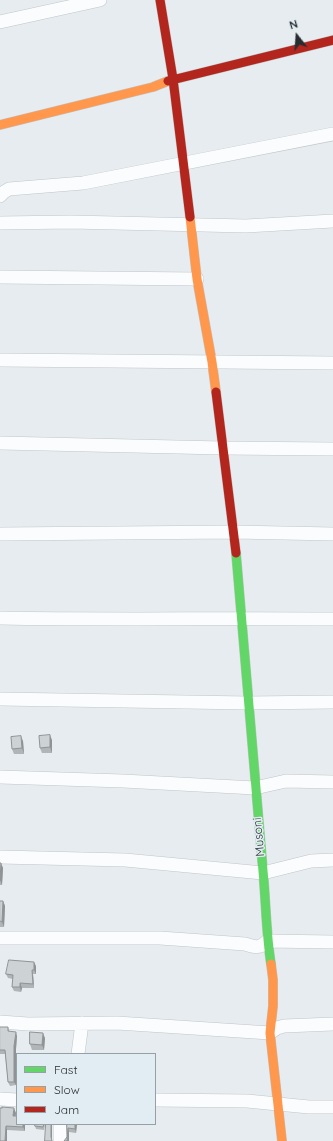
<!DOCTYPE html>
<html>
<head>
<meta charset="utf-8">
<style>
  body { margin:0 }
  #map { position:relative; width:333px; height:1141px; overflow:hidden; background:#e6ecef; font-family:Quicksand,sans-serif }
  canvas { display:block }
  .legend { position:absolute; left:16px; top:1053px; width:140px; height:72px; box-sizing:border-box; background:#e2edf3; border:1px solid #97a0a4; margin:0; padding:5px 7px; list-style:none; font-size:12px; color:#272c2e }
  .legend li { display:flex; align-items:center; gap:8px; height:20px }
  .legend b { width:20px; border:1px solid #97a0a4 }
  .north { position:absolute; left:277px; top:16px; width:40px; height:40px; -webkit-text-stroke:3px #e2edf3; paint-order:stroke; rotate:343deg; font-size:11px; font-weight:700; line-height:16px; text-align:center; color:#272c2e }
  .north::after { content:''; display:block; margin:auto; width:14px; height:18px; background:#272c2e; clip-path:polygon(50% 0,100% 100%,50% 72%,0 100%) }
</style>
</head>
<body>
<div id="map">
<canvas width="333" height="1141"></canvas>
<ul class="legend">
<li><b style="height:5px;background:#63d668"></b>Fast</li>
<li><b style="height:5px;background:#ff974d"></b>Slow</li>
<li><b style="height:5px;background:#b3261e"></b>Jam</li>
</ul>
<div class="north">N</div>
</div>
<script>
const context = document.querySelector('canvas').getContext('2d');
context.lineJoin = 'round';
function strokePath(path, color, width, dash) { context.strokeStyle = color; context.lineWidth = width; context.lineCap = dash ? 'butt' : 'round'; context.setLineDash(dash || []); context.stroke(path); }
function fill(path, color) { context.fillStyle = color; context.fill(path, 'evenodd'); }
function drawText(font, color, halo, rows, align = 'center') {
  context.font = font + ' Quicksand,sans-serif'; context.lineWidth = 3; context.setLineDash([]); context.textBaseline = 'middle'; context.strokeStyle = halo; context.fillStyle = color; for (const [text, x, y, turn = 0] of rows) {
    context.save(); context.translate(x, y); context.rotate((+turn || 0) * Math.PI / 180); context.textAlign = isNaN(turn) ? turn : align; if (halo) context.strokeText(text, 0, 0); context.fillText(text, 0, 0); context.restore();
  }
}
const street = new Path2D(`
  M 0,22 L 100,0
  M 0,196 L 4,192 L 9,189 L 83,183 L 333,134
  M 0,223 L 71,222 L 246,226 L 333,221
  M 0,277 L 197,279
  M 0,360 L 333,363
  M 0,443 L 222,448 L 333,449
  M 0,534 L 234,532 L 333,534
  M 0,618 C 111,620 222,618 333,619
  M 0,699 L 248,703 L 333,702
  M 0,777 L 123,781 L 255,788 L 286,781 L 333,782
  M 0,857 L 125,860 L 263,873 L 311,861 L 333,860
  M 0,938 L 160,938 L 245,944 C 254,947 261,949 267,941 L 333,942
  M 0,1022 L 28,1024 L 117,1023 L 270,1033 L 277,1028 L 284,1026 L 333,1024
  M 78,1054 L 82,1023
  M 0,1099 L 17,1100
  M 155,1100 L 247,1101 L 309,1107 L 333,1107
  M 60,1124 L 60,1141`);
const fast = new Path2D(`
  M 236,553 C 244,659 253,765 263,871 C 266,902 266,933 271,964`);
const slow = new Path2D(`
  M 0,125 L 153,87 L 168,81
  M 190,217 L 197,279 L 212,362 L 216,392
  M 271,964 L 273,980 L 273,1006 L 270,1033 L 282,1141`);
const jam = new Path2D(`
  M 160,0 L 173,79 L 190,217
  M 168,81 L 333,40
  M 216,392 L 236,553`);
strokePath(street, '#c1c5c7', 14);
strokePath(fast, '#c1c5c7', 10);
strokePath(slow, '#c1c5c7', 10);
strokePath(jam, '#c1c5c7', 10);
strokePath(street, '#fbfcfd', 13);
strokePath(fast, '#63d668', 9);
strokePath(slow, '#ff974d', 9);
strokePath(jam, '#b3261e', 9);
fill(new Path2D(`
  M 52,740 L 52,753 L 42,753 L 40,748 Z
  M 23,741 L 24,754 L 14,754 L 12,749 Z
  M 0,863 L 3,868 L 2,885 L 0,885 Z
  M 0,901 L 3,901 L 5,906 L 4,927 L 0,927 Z
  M 36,966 L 36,974 L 33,974 L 34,988 L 22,988 L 21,992 L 14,991 L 12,987 L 13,979 L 8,978 L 6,974 Z
  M 0,1027 L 8,1027 L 9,1031 L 17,1036 L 16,1049 L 16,1085 L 10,1086 L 8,1082 L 5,1054 L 0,1054 Z
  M 45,1038 L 44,1050 L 32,1050 L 30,1044 Z
  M 0,1108 L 16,1113 L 15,1116 L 17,1124 L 25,1124 L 25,1131 L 7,1130 L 7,1141 L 0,1141 Z
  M 45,1124 L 44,1130 L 36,1129 L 35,1126 Z
  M 67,1124 L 77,1124 L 76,1133 L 69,1132 L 67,1137 Z`), '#b0b5b7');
fill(new Path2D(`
  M 50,735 L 52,740 L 52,753 L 50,747 Z
  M 21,736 L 23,741 L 24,754 L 22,748 Z
  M 1,863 L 3,868 L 2,885 L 0,880 Z
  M 3,901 L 5,906 L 4,927 L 2,922 Z
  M 34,962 L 36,966 L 36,974 L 34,970 Z
  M 32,970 L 33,974 L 34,988 L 33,984 Z
  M 20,983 L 22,988 L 21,992 L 20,987 Z
  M 16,1032 L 17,1036 L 16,1049 L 16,1085 L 14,1082 L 14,1046 Z
  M 43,1033 L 45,1038 L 44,1050 L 42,1045 Z
  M 14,1108 L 16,1113 L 15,1121 L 13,1116 Z
  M 23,1124 L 25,1124 L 25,1131 L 23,1127 Z
  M 51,1124 L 52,1124 L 52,1141 L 51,1137 Z
  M 75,1124 L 77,1124 L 76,1133 L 75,1129 Z
  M 6,1126 L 7,1130 L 7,1141 L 5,1141 Z
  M 68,1128 L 69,1132 L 69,1141 L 67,1141 Z`), '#909395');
const building = new Path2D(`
  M 50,735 L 50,747 L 40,748 L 39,736 Z
  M 21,736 L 22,748 L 12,749 L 11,737 Z
  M 0,863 L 1,863 L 0,880 Z
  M 0,901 L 3,901 L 2,922 L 0,921 Z
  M 9,960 L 34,962 L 34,970 L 32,970 L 33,984 L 20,983 L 20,987 L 12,987 L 13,975 L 6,974 Z
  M 0,1027 L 8,1027 L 8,1031 L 16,1032 L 14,1046 L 14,1082 L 8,1082 L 5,1050 L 0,1050 Z
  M 30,1032 L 43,1033 L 42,1045 L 30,1044 Z
  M 2,1107 L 14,1108 L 13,1116 L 17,1116 L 17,1124 L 23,1124 L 23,1127 L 6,1126 L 5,1141 L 0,1141 L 0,1108 L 2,1108 Z
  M 35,1124 L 44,1124 L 43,1127 L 35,1126 Z
  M 46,1124 L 51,1124 L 51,1137 L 52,1141 L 45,1141 Z
  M 67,1124 L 75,1124 L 75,1129 L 68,1128 L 67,1141 L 64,1141 L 67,1137 Z`);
fill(building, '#cdd2d5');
strokePath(building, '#909395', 1);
drawText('12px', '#272c2e', '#e2edf3', [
  ["Musoni",259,837,-95]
]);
</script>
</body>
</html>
